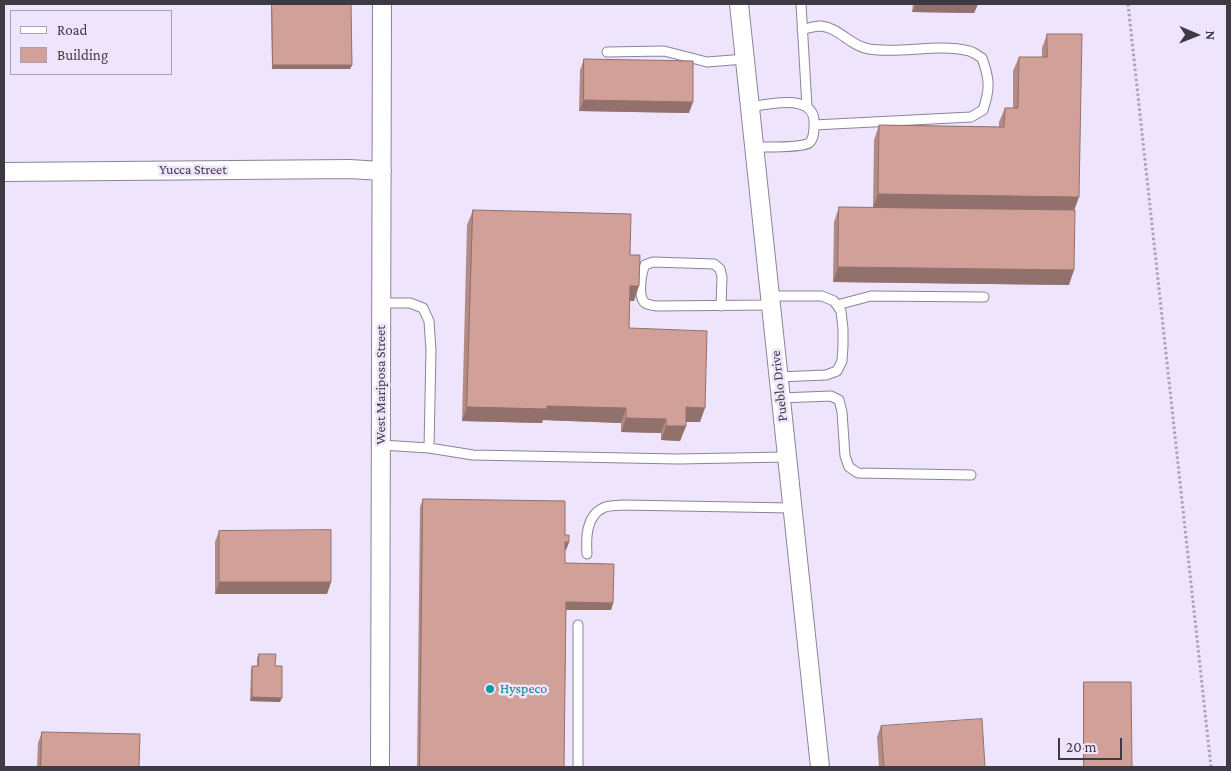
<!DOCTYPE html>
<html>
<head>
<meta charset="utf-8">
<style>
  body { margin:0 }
  #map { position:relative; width:1231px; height:771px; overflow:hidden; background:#eee5fc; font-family:"Crimson Pro",serif }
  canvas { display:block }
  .frame { position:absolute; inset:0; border:5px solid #3e3a44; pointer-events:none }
  .legend { position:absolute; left:10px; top:10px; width:162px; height:65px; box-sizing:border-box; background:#eee5fc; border:1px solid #a8a1b2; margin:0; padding:6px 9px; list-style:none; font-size:15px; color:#3e3a44 }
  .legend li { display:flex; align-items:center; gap:10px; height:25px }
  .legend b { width:25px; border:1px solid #a8a1b2 }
  .north { position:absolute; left:1171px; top:10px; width:50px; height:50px; -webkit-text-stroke:4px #eee5fc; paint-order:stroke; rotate:91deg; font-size:14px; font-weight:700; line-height:20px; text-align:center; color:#3e3a44 }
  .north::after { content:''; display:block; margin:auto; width:18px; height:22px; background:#3e3a44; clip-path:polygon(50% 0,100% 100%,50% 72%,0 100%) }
  .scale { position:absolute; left:1058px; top:738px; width:64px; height:22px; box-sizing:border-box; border:2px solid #3e3a44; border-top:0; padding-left:6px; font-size:15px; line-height:18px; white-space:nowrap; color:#3e3a44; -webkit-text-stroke:4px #eee5fc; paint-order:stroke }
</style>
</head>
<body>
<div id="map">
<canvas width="1231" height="771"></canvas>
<div class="frame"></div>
<ul class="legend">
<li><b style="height:6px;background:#fff"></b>Road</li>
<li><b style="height:14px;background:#d0a099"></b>Building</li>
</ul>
<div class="north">N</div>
<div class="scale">20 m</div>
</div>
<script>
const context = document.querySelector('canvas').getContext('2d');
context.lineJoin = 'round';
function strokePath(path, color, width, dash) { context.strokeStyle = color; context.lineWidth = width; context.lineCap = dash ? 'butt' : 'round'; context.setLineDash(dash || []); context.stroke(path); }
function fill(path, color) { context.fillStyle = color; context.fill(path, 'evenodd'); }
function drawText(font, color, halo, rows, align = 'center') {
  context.font = font + ' "Crimson Pro",serif'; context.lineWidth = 5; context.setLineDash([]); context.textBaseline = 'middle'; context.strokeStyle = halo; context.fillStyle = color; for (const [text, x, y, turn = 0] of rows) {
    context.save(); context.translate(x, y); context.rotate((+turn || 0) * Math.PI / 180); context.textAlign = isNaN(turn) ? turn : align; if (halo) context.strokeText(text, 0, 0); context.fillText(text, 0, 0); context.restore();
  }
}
const service = new Path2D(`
  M 801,4 L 807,107
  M 802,30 C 808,28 815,26 821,26 C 840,28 850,46 869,49 C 901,54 938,43 969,51 C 974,52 978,56 982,58 C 990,80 990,89 983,110 L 971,117 L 814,125
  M 607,52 L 664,51 L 707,62 L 745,59
  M 750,107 C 768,104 817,92 814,125 C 814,131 814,139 809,143 C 801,148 765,147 754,147
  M 770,296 L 822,296 L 834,301 L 841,311 L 843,329 L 843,346 L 842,361 L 837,371 L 826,375 L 778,377
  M 381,303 L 410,303 L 423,308 L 429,321 L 431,350 L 429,448
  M 837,305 L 871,296 L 984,297
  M 721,306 L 722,277 L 720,269 L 714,264 L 653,262 L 645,265 C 641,273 638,295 644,302 C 647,305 652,305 656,306 L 770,305
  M 780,398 L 831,396 L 839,400 L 842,412 L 845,456 L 849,467 L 858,473 L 971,475
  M 381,445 L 429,448 L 473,455 L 678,459 L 786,457
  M 587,554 C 586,538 586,516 603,508 C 608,505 617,506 623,505 L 792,508
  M 578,767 L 578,625`);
const minor = new Path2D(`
  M 739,4 L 820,767
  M 4,172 L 349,169 L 382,171
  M 380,767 L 382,4`);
strokePath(service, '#8b8398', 11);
strokePath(minor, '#8b8398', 20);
strokePath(new Path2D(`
  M 1128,4 L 1211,767`), '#aaa3b5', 3, [2.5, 2.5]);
strokePath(service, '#fff', 9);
strokePath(minor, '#fff', 18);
fill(new Path2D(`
  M 271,4 L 351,4 L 352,65 L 350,69 L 272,69 Z
  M 913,4 L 978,4 L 974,13 L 912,12 Z
  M 1047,34 L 1074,210 L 1069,285 L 833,282 L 834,222 L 839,207 L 873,208 L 874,140 L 879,125 L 999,127 L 999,122 L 1005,108 L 1013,108 L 1013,71 L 1019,57 L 1042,57 L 1042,48 Z
  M 584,59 L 689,113 L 579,111 L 580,70 Z
  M 473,210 L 630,255 L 634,301 L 630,301 L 629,328 L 700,422 L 686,422 L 686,426 L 680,441 L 661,440 L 661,433 L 621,432 L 621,423 L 543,420 L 542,423 L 462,421 L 467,225 Z
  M 423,499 L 565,535 L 569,542 L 566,550 L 565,550 L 565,563 L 613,603 L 611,610 L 566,610 L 564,767 L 417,767 L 420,507 Z
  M 219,531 L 331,582 L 327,594 L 215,594 L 215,542 Z
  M 259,654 L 275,666 L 280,702 L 250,701 L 251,670 L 252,666 L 257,666 L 257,658 Z
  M 1084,682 L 1132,767 L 1083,767 L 1083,686 Z
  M 881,726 L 985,767 L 879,767 L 877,737 Z
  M 42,732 L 139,767 L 37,767 L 38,743 Z`), '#b38a84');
fill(new Path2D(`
  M 916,4 L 978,4 L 974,13 L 912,12 Z
  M 273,65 L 352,65 L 350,69 L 272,69 Z
  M 584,100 L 693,102 L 689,113 L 579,111 Z
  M 878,194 L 1079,197 L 1074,211 L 873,208 Z
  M 838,267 L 1074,270 L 1069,285 L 833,282 Z
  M 630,286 L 639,286 L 634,301 L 625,301 Z
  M 547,406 L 626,408 L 621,423 L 543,420 L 542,423 L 462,421 L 467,407 Z
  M 686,407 L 705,408 L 700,422 L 681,422 Z
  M 626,418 L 666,419 L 661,433 L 621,432 Z
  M 666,426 L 686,426 L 680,441 L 661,440 Z
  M 565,542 L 569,542 L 566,550 L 562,549 Z
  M 219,582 L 331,582 L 327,594 L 215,594 Z
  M 566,602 L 613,603 L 611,610 L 563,610 Z
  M 252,697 L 282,698 L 280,702 L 250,701 Z`), '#92706b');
const building = new Path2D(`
  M 272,4 L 351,4 L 352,65 L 273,65 Z
  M 1047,34 L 1082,34 L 1079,197 L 878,194 L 879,125 L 1004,127 L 1005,108 L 1018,108 L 1019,57 L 1047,57 Z
  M 584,59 L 693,61 L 693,102 L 584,100 Z
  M 839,207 L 1075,210 L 1074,270 L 838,267 Z
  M 473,210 L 631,214 L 630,255 L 640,255 L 639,286 L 630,286 L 629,328 L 707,331 L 705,408 L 686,407 L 686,426 L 666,426 L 666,419 L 626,418 L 626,408 L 547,406 L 547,409 L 467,407 Z
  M 423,499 L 565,501 L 565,535 L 569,535 L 569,542 L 565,542 L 565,563 L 614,564 L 613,603 L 566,602 L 564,767 L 420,767 Z
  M 331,530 L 331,582 L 219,582 L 219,531 Z
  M 259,654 L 276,654 L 275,666 L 282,666 L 282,698 L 252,697 L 252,666 L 258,666 Z
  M 1084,682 L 1131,682 L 1132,767 L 1084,767 Z
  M 982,719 L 985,767 L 884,767 L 881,726 Z
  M 42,732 L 140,734 L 139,767 L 41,767 Z`);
fill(building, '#d0a099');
strokePath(building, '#92706b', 1);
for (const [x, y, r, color] of [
  [490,689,5,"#0f9aa8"]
]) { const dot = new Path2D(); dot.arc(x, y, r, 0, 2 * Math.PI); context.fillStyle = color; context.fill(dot); strokePath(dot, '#eee5fc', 2); }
drawText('14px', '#3e3a44', '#eee5fc', [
  ["Yucca Street",193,170],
  ["West Mariposa Street",381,385,-90],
  ["Pueblo Drive",779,386,-96]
]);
drawText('14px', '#0d838f', '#eee5fc', [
  ["Hyspeco",500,689]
], 'left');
</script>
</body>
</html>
